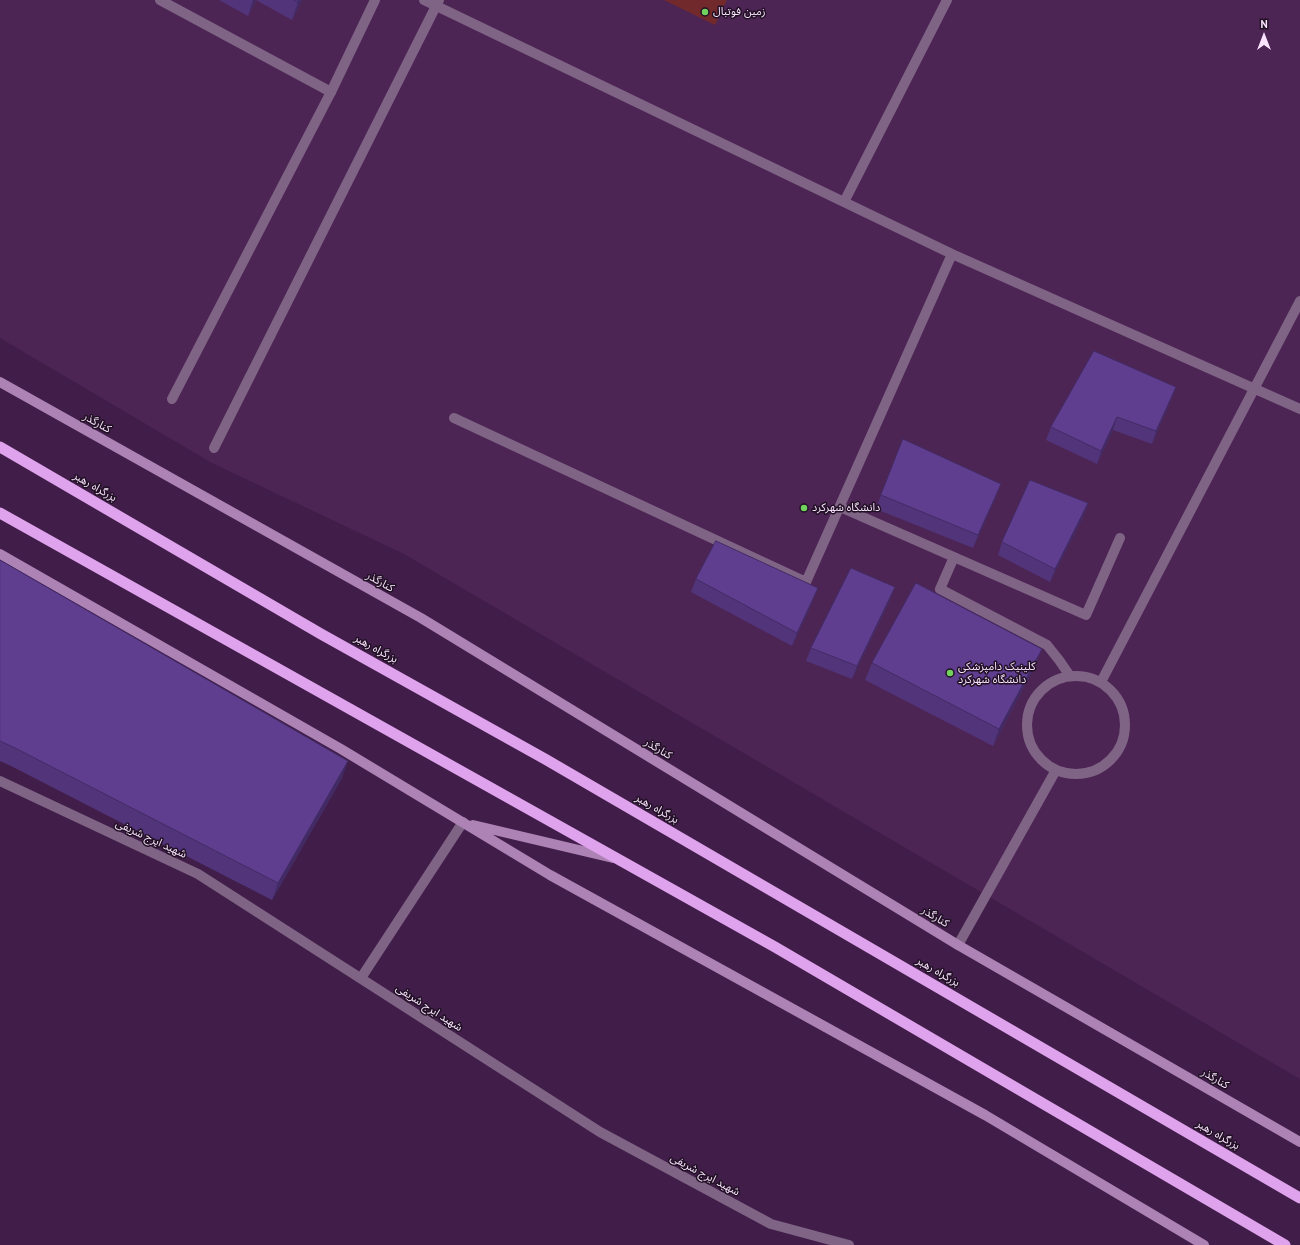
<!DOCTYPE html>
<html>
<head>
<meta charset="utf-8">
<style>
  body { margin:0 }
  #map { position:relative; width:1300px; height:1245px; overflow:hidden; background:#411e49; font-family:"PT Sans",sans-serif }
  canvas { display:block }
  .north { position:absolute; left:1244px; top:16px; width:40px; height:40px; -webkit-text-stroke:3px #201023; paint-order:stroke; rotate:0deg; font-size:11px; font-weight:700; line-height:16px; text-align:center; color:#f9e3fe }
  .north::after { content:''; display:block; margin:auto; width:14px; height:18px; background:#f9e3fe; clip-path:polygon(50% 0,100% 100%,50% 72%,0 100%) }
</style>
</head>
<body>
<div id="map">
<canvas width="1300" height="1245"></canvas>
<div class="north">N</div>
</div>
<script>
const context = document.querySelector('canvas').getContext('2d');
context.lineJoin = 'round';
function fill(path, color) { context.fillStyle = color; context.fill(path, 'evenodd'); }
function strokePath(path, color, width, dash) { context.strokeStyle = color; context.lineWidth = width; context.lineCap = dash ? 'butt' : 'round'; context.setLineDash(dash || []); context.stroke(path); }
function drawText(font, color, halo, rows, align = 'center') {
  context.font = font + ' "PT Sans","Noto Sans Arabic",sans-serif'; context.lineWidth = 3; context.setLineDash([]); context.textBaseline = 'middle'; context.strokeStyle = halo; context.fillStyle = color; for (const [text, x, y, turn = 0] of rows) {
    context.save(); context.translate(x, y); context.rotate((+turn || 0) * Math.PI / 180); context.textAlign = isNaN(turn) ? turn : align; if (halo) context.strokeText(text, 0, 0); context.fillText(text, 0, 0); context.restore();
  }
}
fill(new Path2D(`
  M 0,0 L 1300,0 L 1300,1079 L 404,554 L 212,463 L 0,338 Z`), '#4d2555');
fill(new Path2D(`
  M 664,0 L 727,0 L 715,25 Z`), '#72292c');
strokePath(new Path2D(`
  M 160,0 L 331,92 L 172,399
  M 424,0 L 952,254 L 1300,409
  M 844,202 L 947,0
  M 454,418 L 806,582 L 952,254
  M 840,507 L 1086,615 L 1120,538
  M 954,557 L 940,589 L 1047,645 L 1059,660 L 1070,676
  M1027 725a49 49 0 1 1 98 0a49 49 0 1 1-98 0Z
  M 1101,682 L 1300,301
  M 958,945 L 1056,770`), '#7f6485', 10);
strokePath(new Path2D(`
  M 331,92 L 375,0
  M 214,448 L 439,0
  M 0,781 L 198,874 L 600,1132 L 771,1224 L 849,1245
  M 361,978 L 463,822`), '#7f6485', 10);
strokePath(new Path2D(`
  M 0,382 L 421,618 L 958,945 L 1300,1142
  M 0,554 L 341,749 L 550,875 L 985,1115 L 1204,1245
  M 473,825 L 613,858`), '#ad82b5', 10);
strokePath(new Path2D(`
  M 0,447 L 321,634 L 545,759 L 1300,1198
  M 0,513 L 775,947 L 1285,1245`), '#dfa2ec', 11);
fill(new Path2D(`
  M 219,0 L 256,0 L 248,16 Z
  M 256,0 L 302,0 L 292,20 Z
  M 1176,387 L 1171,400 L 1152,444 L 1113,430 L 1097,464 L 1046,440 L 1051,427 Z
  M 1001,484 L 996,497 L 973,548 L 876,509 L 881,495 Z
  M 1088,503 L 1083,517 L 1050,582 L 998,555 L 1002,542 Z
  M 0,560 L 342,778 L 272,900 L 11,766 L 0,761 Z
  M 696,579 L 813,601 L 792,646 L 691,592 Z
  M 890,600 L 852,679 L 806,661 L 811,648 Z
  M 1042,649 L 1035,666 L 993,746 L 865,680 L 872,663 Z`), '#52347b');
fill(new Path2D(`
  M 253,0 L 256,0 L 248,16 Z
  M 299,0 L 302,0 L 292,20 L 298,2 Z
  M 1176,387 L 1171,400 L 1152,444 L 1156,431 Z
  M 1117,417 L 1113,430 L 1097,464 L 1101,451 Z
  M 1001,484 L 996,497 L 973,548 L 978,535 Z
  M 1088,503 L 1083,517 L 1050,582 L 1055,569 Z
  M 895,587 L 890,600 L 852,679 L 857,666 Z
  M 818,588 L 813,601 L 792,646 L 797,633 Z
  M 1042,649 L 1035,666 L 993,746 L 999,729 Z
  M 348,761 L 342,778 L 272,900 L 278,883 Z`), '#422b64');
const building = new Path2D(`
  M 294,0 L 299,0 L 298,2 Z
  M 1094,351 L 1176,387 L 1156,431 L 1117,417 L 1101,451 L 1051,427 Z
  M 903,439 L 1001,484 L 978,535 L 881,495 Z
  M 1030,480 L 1088,503 L 1055,569 L 1002,542 Z
  M 716,541 L 818,588 L 797,633 L 696,579 Z
  M 0,560 L 348,761 L 278,883 L 17,749 L 0,741 Z
  M 851,568 L 895,587 L 857,666 L 811,648 Z
  M 916,583 L 1042,649 L 999,729 L 872,663 Z`);
fill(building, '#5f3d8f');
strokePath(building, '#422b64', 1);
for (const [x, y, r, color] of [
  [705,12,4,"#71d35e"],
  [804,508,4,"#71d35e"],
  [950,673,4,"#71d35e"]
]) { const dot = new Path2D(); dot.arc(x, y, r, 0, 2 * Math.PI); context.fillStyle = color; context.fill(dot); strokePath(dot, '#201023', 1.5); }
drawText('11px', '#f9e3fe', '#201023', [
  ["زمین فوتبال",713,12],
  ["دانشگاه شهرکرد",812,508],
  ["کلینیک دامپزشکی",958,667],
  ["دانشگاه شهرکرد",958,680]
], 'left');
drawText('11px', '#f9e3fe', '#201023', [
  ["کنارگذر",97,423,29],
  ["بزرگراه رهبر",95,487,30],
  ["کنارگذر",380,582,29],
  ["بزرگراه رهبر",376,649,29],
  ["کنارگذر",658,749,31],
  ["بزرگراه رهبر",657,809,30],
  ["شهید ایرج شریفی",151,839,25],
  ["کنارگذر",935,917,31],
  ["بزرگراه رهبر",938,972,30],
  ["شهید ایرج شریفی",429,1008,33],
  ["کنارگذر",1215,1079,30],
  ["بزرگراه رهبر",1218,1135,30],
  ["شهید ایرج شریفی",705,1175,28]
]);
</script>
</body>
</html>
